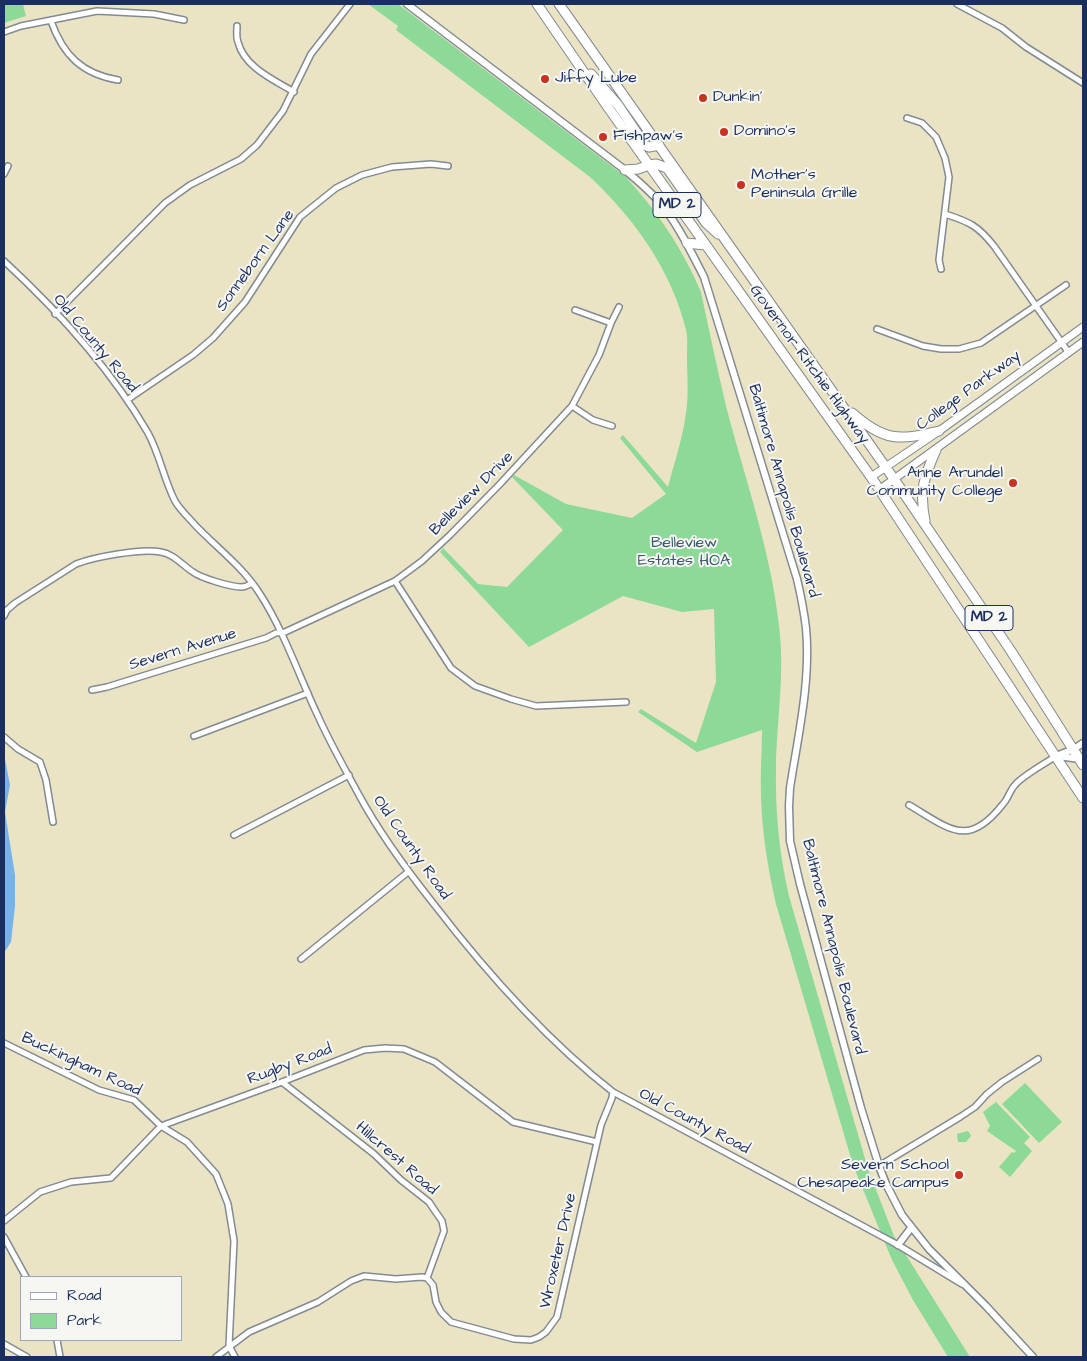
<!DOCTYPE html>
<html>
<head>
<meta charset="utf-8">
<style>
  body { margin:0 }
  #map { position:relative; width:1087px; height:1361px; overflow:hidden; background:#eae4c5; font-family:"Architects Daughter",sans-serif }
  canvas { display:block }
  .frame { position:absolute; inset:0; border:5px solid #1b2f5e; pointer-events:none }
  .legend { position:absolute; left:20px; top:1276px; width:162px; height:65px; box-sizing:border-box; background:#f6f6f2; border:1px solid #9ea6b7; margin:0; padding:6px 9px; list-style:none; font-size:15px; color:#1b2f5e }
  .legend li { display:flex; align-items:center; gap:10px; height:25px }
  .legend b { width:25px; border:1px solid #9ea6b7 }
</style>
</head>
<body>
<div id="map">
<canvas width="1087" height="1361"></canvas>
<div class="frame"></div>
<ul class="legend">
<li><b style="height:6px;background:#fff"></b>Road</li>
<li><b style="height:14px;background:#8cd998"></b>Park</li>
</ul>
</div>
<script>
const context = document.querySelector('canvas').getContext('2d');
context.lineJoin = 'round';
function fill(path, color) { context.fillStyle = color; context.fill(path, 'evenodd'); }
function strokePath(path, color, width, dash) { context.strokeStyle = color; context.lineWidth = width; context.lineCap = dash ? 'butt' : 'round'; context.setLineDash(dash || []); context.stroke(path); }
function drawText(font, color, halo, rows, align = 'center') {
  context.font = font + ' "Architects Daughter",sans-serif'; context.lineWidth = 4; context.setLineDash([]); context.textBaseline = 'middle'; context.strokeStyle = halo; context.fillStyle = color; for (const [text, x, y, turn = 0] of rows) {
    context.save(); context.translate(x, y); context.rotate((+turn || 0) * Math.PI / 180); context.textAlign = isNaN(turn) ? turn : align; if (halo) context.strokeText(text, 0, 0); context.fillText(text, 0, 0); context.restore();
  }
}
fill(new Path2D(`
  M 4,4 L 23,4 L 26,16 L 4,23 Z
  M 368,4 L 398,4 L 626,177 C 659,214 681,246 701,292 C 709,330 717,368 726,406 C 745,479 771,551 779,626 C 785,672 777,719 776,765 C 775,810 779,853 789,896 L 868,1169 L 894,1236 L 970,1357 L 948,1357 L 913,1300 L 892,1260 L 853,1165 L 776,904 C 768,869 762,833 761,796 C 760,774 762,752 762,730 L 697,752 L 638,712 L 641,709 L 696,743 L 716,682 L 714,609 L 682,612 L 623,596 L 529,647 L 440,552 L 443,548 L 478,584 L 507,587 L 563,530 L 512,477 L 514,475 L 566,504 L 632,518 L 666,494 L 620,438 L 623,435 L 668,487 C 674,463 683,438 686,413 C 689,395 687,375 687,356 C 687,348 688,338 686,330 C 672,271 634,218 590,177 L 396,30 L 398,26 Z
  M 1025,1083 L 1062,1122 L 1039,1143 L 1002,1104 Z
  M 996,1102 L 1030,1137 L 1024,1143 L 1032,1151 L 1010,1177 L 999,1167 L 1012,1152 L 1014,1153 L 1016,1151 L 987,1131 L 990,1126 L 983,1112 Z
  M 967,1131 L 969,1132 L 971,1136 L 966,1142 L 958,1142 L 957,1134 Z`), '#8cd998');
fill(new Path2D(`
  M 4,754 L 10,785 L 5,812 L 15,875 L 15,906 L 11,942 L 4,953 Z`), '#77b3e9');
const minor = new Path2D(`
  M 957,4 L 1002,28 L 1026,47 L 1083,83
  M 51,21 C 63,55 82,74 118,80
  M 237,26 C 237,31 236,37 238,42 C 244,67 274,80 294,92
  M 4,32 L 21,26 L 97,11 L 154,14 L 184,20
  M 907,118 L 922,123 L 936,137 L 945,158 L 949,177 L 939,260 L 941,269
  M 4,174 L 8,166
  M 945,214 C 970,222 978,226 994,246 L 1069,353
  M 4,261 C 57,310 112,371 148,433 C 160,455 164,480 175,501 C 180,510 189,518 195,525 C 217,548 243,567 260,594 C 284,631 299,676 318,716 C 330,743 345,769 359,795 C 380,834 406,869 433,903 C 486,972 544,1038 613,1092 L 898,1245 L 962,1284
  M 575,310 L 611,323
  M 55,314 L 165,203 L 190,185 L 241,159 L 257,145 L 283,111 L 311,54 L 350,4
  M 877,329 L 923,346 L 941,349 L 959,349 L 981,343 L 1066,285
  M 127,400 L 193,355 L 213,338 L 245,302 L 300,217 L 336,188 L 362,175 L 392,167 L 431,164 L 448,166
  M 572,406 L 593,420 L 612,426
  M 395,581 L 451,668 L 475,686 L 511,699 L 536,706 L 626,702
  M 4,616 L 7,610 L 15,603 L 76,564 C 94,557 142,548 161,552 C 174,554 182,565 193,572 C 201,578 231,587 241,587 C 245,587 249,585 252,583
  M 92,690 L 107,687 L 266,638 L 276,633 L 285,632 L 395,581 L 422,561 L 450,535 L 500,484 L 572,406 L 599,355 L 611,323 L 619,307
  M 194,736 L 308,693
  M 4,737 L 18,749 L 40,762 L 46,780 L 53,822
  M 909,805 C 950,829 968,849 1003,804 C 1008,799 1010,790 1015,785 C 1022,776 1046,763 1056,756
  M 234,835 L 349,775
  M 301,959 L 408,872
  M 4,1043 L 99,1090 L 134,1100 L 161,1126 L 187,1142 L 216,1174 L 228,1204 L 234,1241 L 229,1346 L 235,1357
  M 282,1082 L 374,1154 L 401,1180 L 429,1202 L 435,1211 L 442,1221 L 444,1231 L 427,1278
  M 879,1166 L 960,1117 L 975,1107 L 987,1094 L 1002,1082 L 1038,1059
  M 4,1221 L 40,1192 L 71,1182 L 111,1178 L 161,1126 L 282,1082 L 364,1050 L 385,1048 L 404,1049 L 435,1062 L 513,1122 L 597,1142
  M 4,1237 L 26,1277
  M 57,1340 L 60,1357
  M 4,1344 L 27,1357
  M 216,1357 L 249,1332 L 318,1302 L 351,1281 L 364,1276 L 396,1279 L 422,1277 L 427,1278 L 433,1285 L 436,1302 L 441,1312 L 451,1322 L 514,1339 L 531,1340 L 539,1337 L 546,1332 L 557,1317 L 601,1125 L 612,1098 L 613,1092`);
const tertiary = new Path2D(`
  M 407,4 L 625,170 C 636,179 647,189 657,199 C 677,222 690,250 704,277 L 797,579 C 801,596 804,612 806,628 C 811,681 798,736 790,788 L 789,806 L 790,841 L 800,884 L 861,1108 L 879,1166 L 886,1184 L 902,1215 L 929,1249 L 986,1306 L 1033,1357
  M 1056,756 L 1074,749 L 1083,743
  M 1058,756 L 1080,759
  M 898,1245 L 911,1228`);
const secondary = new Path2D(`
  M 871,477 L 939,431 L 1083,327
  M 879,490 L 1083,342`);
const trunk = new Path2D(`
  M 537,4 L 607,106 L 871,477 L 1083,798
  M 559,4 L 894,479 L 1011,651 L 1083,765
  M 591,74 L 618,105 L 645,145 L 649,147 L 659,145
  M 625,170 L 638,169 L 649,165 L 656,164 L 667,168 L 706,223 L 718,234
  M 687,243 L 705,245
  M 852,413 C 884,441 898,441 939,431
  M 925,521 C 919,491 924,477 936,450`);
strokePath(minor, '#828a92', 8);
strokePath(tertiary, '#828a92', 9);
strokePath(secondary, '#828a92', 9);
strokePath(trunk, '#828a92', 11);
strokePath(minor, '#fff', 5);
strokePath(tertiary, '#fff', 6);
strokePath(secondary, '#fff', 7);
strokePath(trunk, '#fff', 9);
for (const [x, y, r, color] of [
  [545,79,5,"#c8321e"],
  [703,98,5,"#c8321e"],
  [724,132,5,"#c8321e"],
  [603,137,5,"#c8321e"],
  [741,185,5,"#c8321e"],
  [1013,483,5,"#c8321e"],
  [959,1175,5,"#c8321e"]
]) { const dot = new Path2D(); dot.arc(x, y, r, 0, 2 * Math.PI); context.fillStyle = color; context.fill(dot); strokePath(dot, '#f6f6f2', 2); }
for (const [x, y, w] of [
  [677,205,48],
  [989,618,48]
]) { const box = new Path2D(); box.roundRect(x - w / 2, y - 12.5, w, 25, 4); context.fillStyle = '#f6f6f2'; context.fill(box); strokePath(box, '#1b2f5e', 1); }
drawText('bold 15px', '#1b2f5e', null, [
  ["MD 2",677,205],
  ["MD 2",989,618]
]);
drawText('16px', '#1b2f5e', '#f6f6f2', [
  ["Jiffy Lube",555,79],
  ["Dunkin'",713,98],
  ["Domino's",734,132],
  ["Fishpaw's",613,137],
  ["Mother's",751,176],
  ["Peninsula Grille",751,194],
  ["Anne Arundel",1003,474,"right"],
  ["Community College",1003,492,"right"],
  ["Severn School",949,1166,"right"],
  ["Chesapeake Campus",949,1184,"right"]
], 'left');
drawText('16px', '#1b2f5e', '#f6f6f2', [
  ["Sonneborn Lane",256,261,-54],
  ["Old County Road",95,344,50],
  ["Governor Ritchie Highway",809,365,54],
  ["College Parkway",969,391,-36],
  ["Baltimore Annapolis Boulevard",783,491,74],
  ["Belleview Drive",472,494,-45],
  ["Severn Avenue",183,650,-17],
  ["Old County Road",411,848,55],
  ["Baltimore Annapolis Boulevard",833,947,76],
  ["Buckingham Road",81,1065,25],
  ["Rugby Road",290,1065,-21],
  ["Old County Road",694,1122,28],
  ["Hillcrest Road",396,1159,41],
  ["Wroxeter Drive",559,1251,-77]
]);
drawText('16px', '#375a6c', '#f6f6f2', [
  ["Belleview",684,544],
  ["Estates HOA",684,562]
]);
</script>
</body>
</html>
